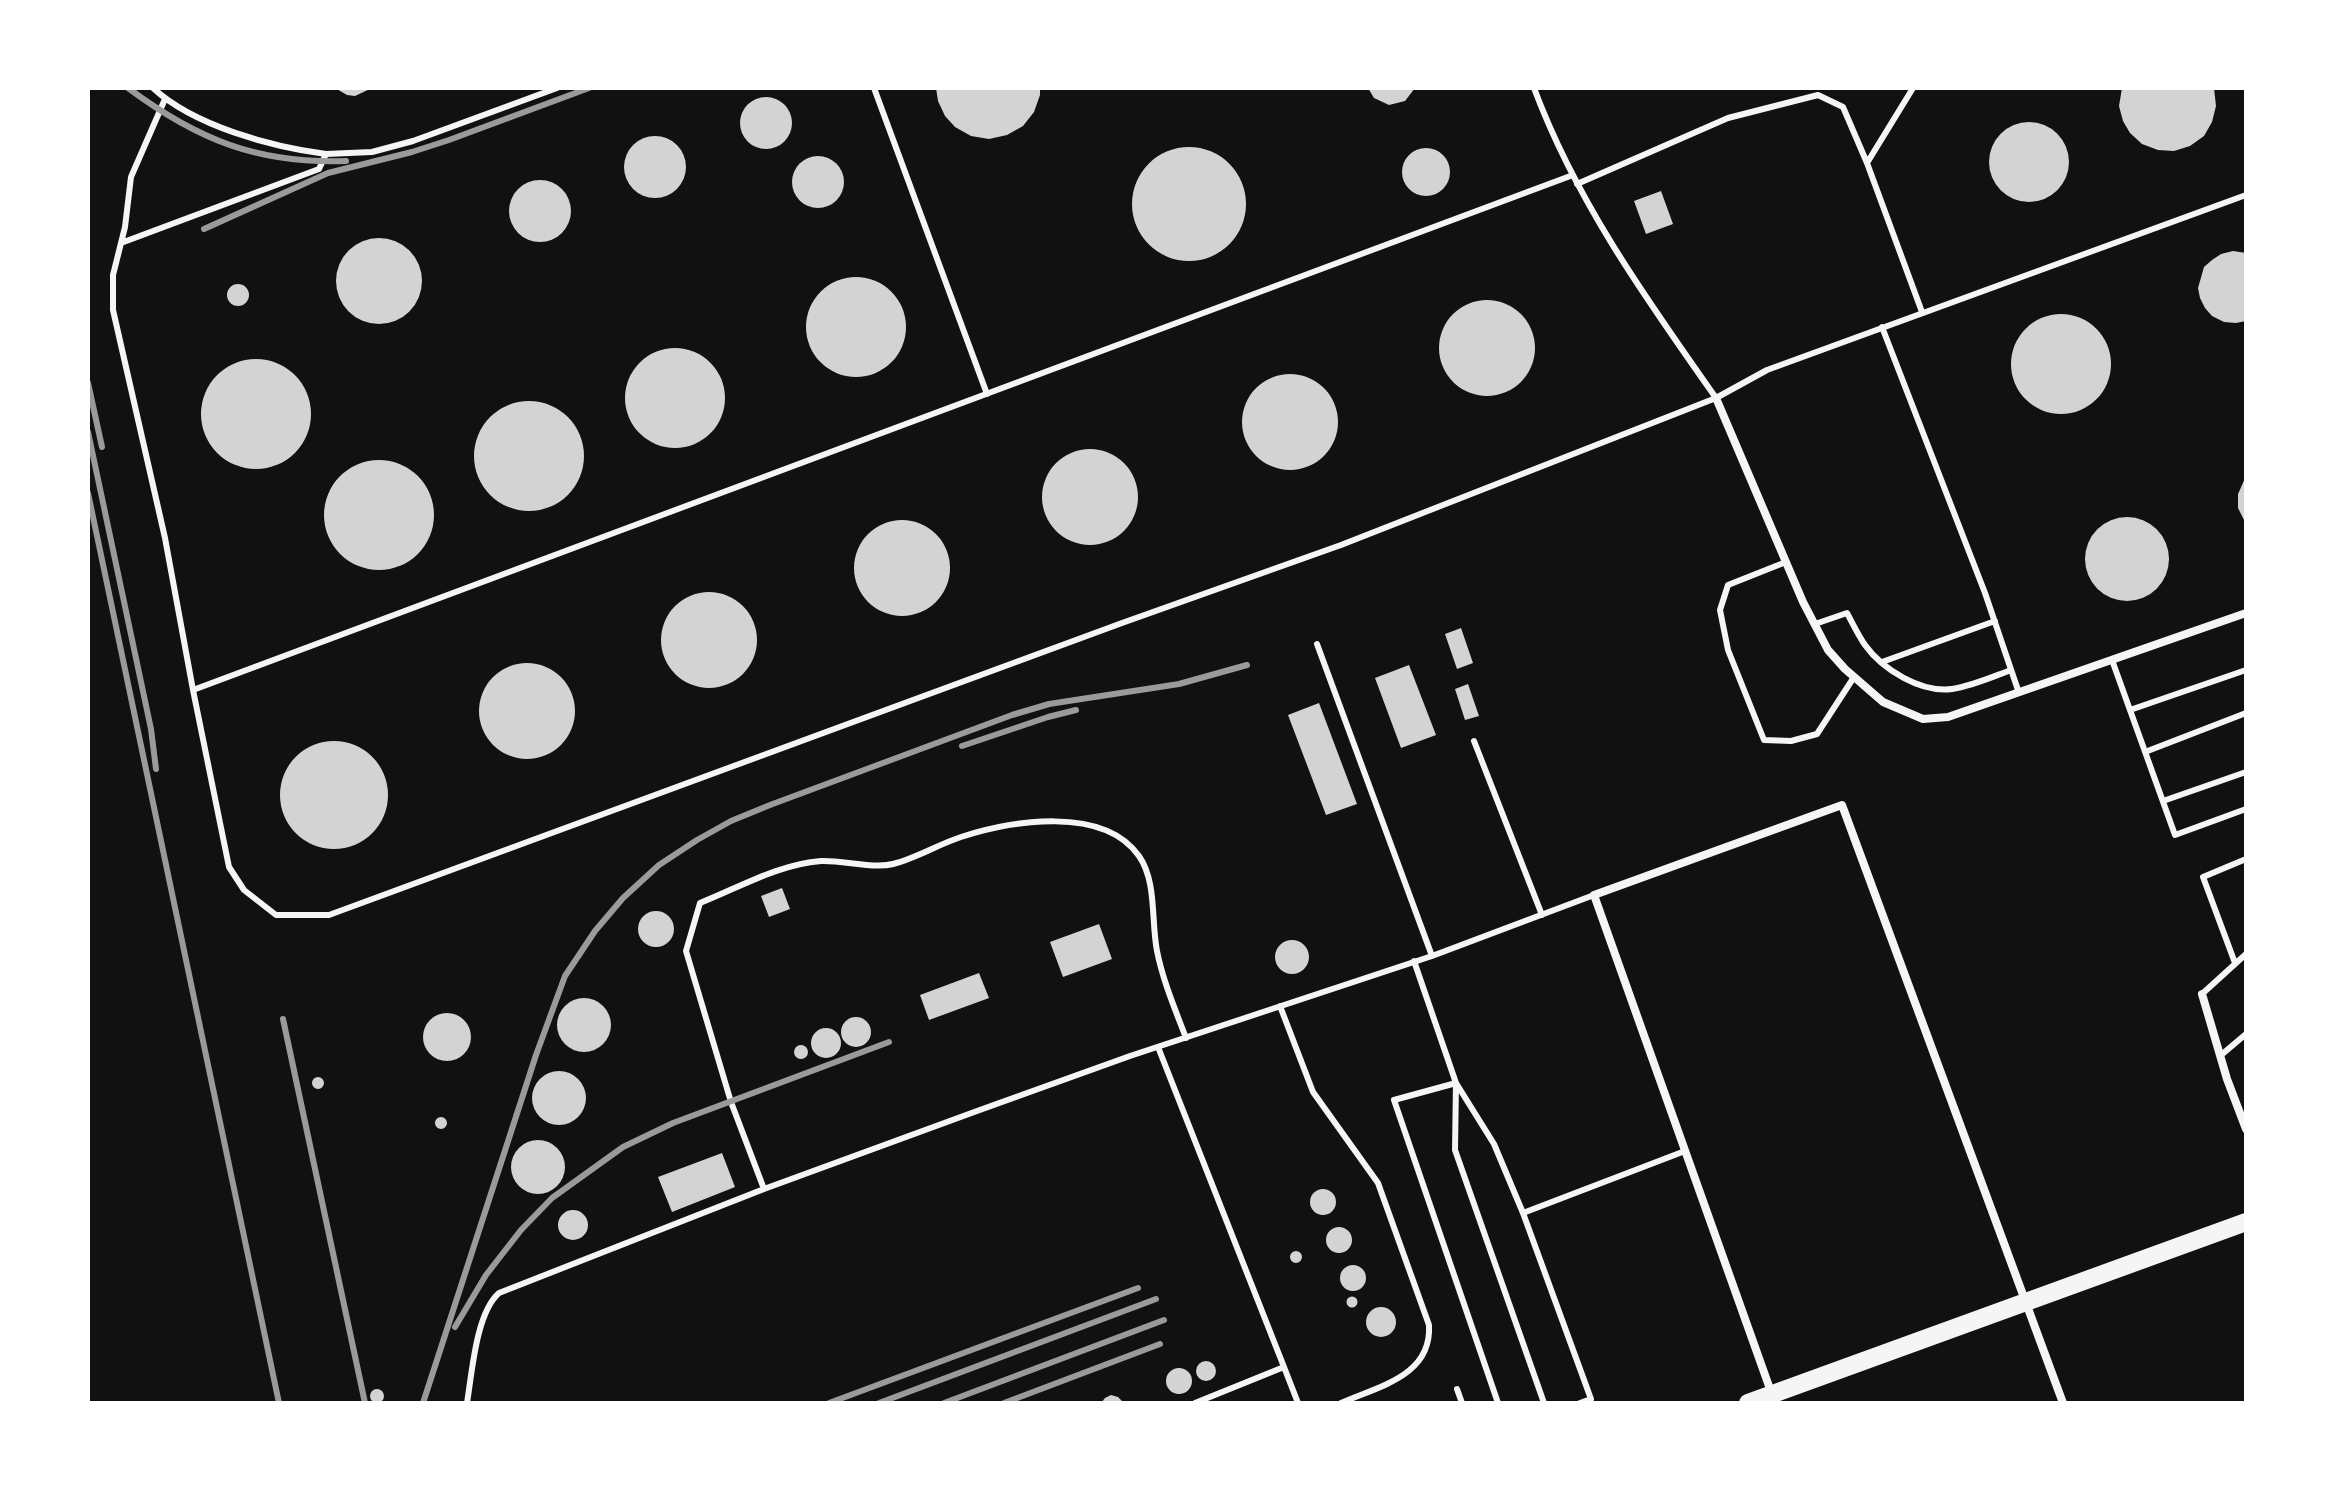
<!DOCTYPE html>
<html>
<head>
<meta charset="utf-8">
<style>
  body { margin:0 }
  #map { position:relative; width:2334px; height:1491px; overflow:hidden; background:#111; font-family:"Noto Sans",sans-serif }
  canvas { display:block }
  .frame { position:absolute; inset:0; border:90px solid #fff; pointer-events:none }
</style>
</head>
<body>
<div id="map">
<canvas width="2334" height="1491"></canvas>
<div class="frame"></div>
</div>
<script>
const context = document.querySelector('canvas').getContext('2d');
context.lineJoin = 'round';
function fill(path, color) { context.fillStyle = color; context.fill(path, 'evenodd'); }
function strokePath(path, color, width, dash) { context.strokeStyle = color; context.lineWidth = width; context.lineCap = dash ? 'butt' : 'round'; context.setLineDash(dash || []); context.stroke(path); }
fill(new Path2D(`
  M 335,88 L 372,88 L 355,96 L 347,95 Z
  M 936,88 L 1040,88 L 1040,95 L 1034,112 L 1023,126 L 1007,135 L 989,139 L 971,136 L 955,127 L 945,116 L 938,101 Z
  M 1368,88 L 1415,88 L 1405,101 L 1389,105 L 1374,98 Z
  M 2122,88 L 2214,88 L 2216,106 L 2212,122 L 2204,136 L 2190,146 L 2174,151 L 2158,150 L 2142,144 L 2130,133 L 2123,121 L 2119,106 Z
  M740 123a26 26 0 1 1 52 0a26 26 0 1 1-52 0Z
  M1989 162a40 40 0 1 1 80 0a40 40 0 1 1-80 0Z
  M624 167a31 31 0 1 1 62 0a31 31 0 1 1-62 0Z
  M1132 204a57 57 0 1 1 114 0a57 57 0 1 1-114 0Z
  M1402 172a24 24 0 1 1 48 0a24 24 0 1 1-48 0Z
  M792 182a26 26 0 1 1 52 0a26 26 0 1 1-52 0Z
  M509 211a31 31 0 1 1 62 0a31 31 0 1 1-62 0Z
  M 1661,191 L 1673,224 L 1646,234 L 1634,201 Z
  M336 281a43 43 0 1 1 86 0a43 43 0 1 1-86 0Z
  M 2233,251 L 2246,253 L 2246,321 L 2236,323 L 2224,322 L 2212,316 L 2205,308 L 2200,298 L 2198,288 L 2204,267 L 2212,260 L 2221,254 Z
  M806 327a50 50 0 1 1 100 0a50 50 0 1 1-100 0Z
  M227 295a11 11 0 1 1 22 0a11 11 0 1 1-22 0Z
  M1439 348a48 48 0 1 1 96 0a48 48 0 1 1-96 0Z
  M2011 364a50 50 0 1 1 100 0a50 50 0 1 1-100 0Z
  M625 398a50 50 0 1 1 100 0a50 50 0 1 1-100 0Z
  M201 414a55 55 0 1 1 110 0a55 55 0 1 1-110 0Z
  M1242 422a48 48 0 1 1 96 0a48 48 0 1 1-96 0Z
  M474 456a55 55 0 1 1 110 0a55 55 0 1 1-110 0Z
  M1042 497a48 48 0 1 1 96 0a48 48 0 1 1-96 0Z
  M324 515a55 55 0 1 1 110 0a55 55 0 1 1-110 0Z
  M 2246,476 L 2246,524 L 2238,508 L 2238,494 Z
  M2085 559a42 42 0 1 1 84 0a42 42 0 1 1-84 0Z
  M854 568a48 48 0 1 1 96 0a48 48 0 1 1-96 0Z
  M661 640a48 48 0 1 1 96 0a48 48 0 1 1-96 0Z
  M 1461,628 L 1473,663 L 1457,669 L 1445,634 Z
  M479 711a48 48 0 1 1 96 0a48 48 0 1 1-96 0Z
  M 1409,665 L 1436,735 L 1401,748 L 1375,678 Z
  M 1468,684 L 1479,716 L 1465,720 L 1455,689 Z
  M 1319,703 L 1357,804 L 1326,815 L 1288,715 Z
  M280 795a54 54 0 1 1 108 0a54 54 0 1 1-108 0Z
  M 782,888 L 790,909 L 769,917 L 761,896 Z
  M638 929a18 18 0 1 1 36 0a18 18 0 1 1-36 0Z
  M 1099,924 L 1112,959 L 1063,977 L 1050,942 Z
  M1275 957a17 17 0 1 1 34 0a17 17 0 1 1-34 0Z
  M 979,973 L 989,998 L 929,1020 L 920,995 Z
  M557 1025a27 27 0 1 1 54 0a27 27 0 1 1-54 0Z
  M423 1037a24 24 0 1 1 48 0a24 24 0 1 1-48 0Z
  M841 1032a15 15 0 1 1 30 0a15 15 0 1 1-30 0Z
  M811 1043a15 15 0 1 1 30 0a15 15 0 1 1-30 0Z
  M794 1052a7 7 0 1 1 14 0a7 7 0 1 1-14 0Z
  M532 1098a27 27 0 1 1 54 0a27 27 0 1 1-54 0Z
  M312 1083a6 6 0 1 1 12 0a6 6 0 1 1-12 0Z
  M435 1123a6 6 0 1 1 12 0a6 6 0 1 1-12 0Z
  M511 1167a27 27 0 1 1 54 0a27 27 0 1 1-54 0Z
  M 722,1153 L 735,1187 L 672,1212 L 658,1177 Z
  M1310 1202a13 13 0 1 1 26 0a13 13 0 1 1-26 0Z
  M558 1225a15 15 0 1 1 30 0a15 15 0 1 1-30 0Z
  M1326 1240a13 13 0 1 1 26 0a13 13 0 1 1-26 0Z
  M1290 1257a6 6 0 1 1 12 0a6 6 0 1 1-12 0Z
  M1340 1278a13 13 0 1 1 26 0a13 13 0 1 1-26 0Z
  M1346.5 1302a5.5 5.5 0 1 1 11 0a5.5 5.5 0 1 1-11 0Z
  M1366 1322a15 15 0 1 1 30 0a15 15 0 1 1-30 0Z
  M1196 1371a10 10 0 1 1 20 0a10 10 0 1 1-20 0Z
  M1166 1381a13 13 0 1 1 26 0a13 13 0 1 1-26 0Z
  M370 1396a7 7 0 1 1 14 0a7 7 0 1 1-14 0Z
  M 1111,1395 L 1118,1397 L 1124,1403 L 1101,1403 L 1105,1398 Z`), '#d3d3d3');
strokePath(new Path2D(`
  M 153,88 C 194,126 272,147 326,154
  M 874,88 L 987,394
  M 1534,88 C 1576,201 1647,300 1716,398
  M 1913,88 L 1867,163 L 1922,312
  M 165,99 L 131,177 L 125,227 L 113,275 L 113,310 L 165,538 L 193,690
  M 1573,175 L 193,690 L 229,867 L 244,890 L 276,915 L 329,915 L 1122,623 L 1341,545 L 1716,398 L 1767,370 L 2246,195
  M 1577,184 L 1728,118 L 1818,95 L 1843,107 L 1867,163
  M 121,243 L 319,169 L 326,154 L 372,152 L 413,141 L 557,88
  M 1882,327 L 1985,593 L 2019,693
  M 1786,562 L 1728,585 L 1720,610 L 1728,650 L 1764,740 L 1791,741 L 1817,734 L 1854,677
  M 1815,624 L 1847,613 C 1853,624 1858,635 1865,645 C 1883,670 1921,693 1952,689 C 1972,686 1992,677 2011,670
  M 1317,644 L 1432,956
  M 2112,660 L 2175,835 L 2246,809
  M 1882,662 L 1995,621
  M 2130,710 L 2246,670
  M 1474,741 L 1542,915
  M 2145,752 L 2246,713
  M 2163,801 L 2246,772
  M 1414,961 L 1456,1083 L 1494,1144 L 1523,1213 L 1591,1399 L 1580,1403
  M 2235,963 L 2203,877 L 2246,859
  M 2202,994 L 2246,954
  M 1280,1006 L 1313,1092 L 1378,1183 L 1429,1325 C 1432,1376 1379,1386 1341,1403
  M 1158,1047 L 1284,1367 L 1195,1403
  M 2220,1056 L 2246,1034
  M 1456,1083 L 1394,1100 L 1498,1403
  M 1456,1083 L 1455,1150 L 1544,1403
  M 764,1189 L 731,1102 L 686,951 L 700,903 C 738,888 779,864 821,861 C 842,860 874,869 893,864 C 917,858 939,844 961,837 C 1011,821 1103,805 1139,856 C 1157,882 1151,921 1157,951 C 1163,981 1175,1009 1186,1038
  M 1523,1213 L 1685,1151
  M 1284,1367 L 1298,1403
  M 1457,1389 L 1462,1403
  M 467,1403 C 472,1373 476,1313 499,1293 L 764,1189 L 977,1111 L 1130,1056 L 1432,956 L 1594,895`), '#f5f5f5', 6);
strokePath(new Path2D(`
  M 1716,398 L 1803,602 L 1828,650 L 1845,669 L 1883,702 L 1923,719 L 1948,717 L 2246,613
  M 2202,994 L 2227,1079 L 2246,1129
  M 1775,1403 L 1594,895 L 1842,805 L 2063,1403`), '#f5f5f5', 8);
strokePath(new Path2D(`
  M 1748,1403 L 2246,1222`), '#f5f5f5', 18);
strokePath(new Path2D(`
  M 128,88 C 198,140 258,164 346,161
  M 204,229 L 328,173 L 412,152 L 449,140 L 589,88
  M 88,383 L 102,447
  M 88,432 L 151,729 L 156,769
  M 88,493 L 279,1403
  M 962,746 L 1048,717 L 1076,710
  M 283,1019 L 365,1403
  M 455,1327 L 486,1275 L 521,1230 L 552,1198 L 623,1147 L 673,1123 L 889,1042
  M 423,1403 L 536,1055 L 565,976 L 595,931 L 623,898 L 659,865 L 697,840 L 731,821 L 770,805 L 1012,715 L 1049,704 L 1179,684 L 1247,665
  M 829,1403 L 1138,1288
  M 879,1403 L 1156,1299
  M 944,1403 L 1164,1320
  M 1004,1403 L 1160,1344`), '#9a9a9a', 6);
</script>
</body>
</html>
